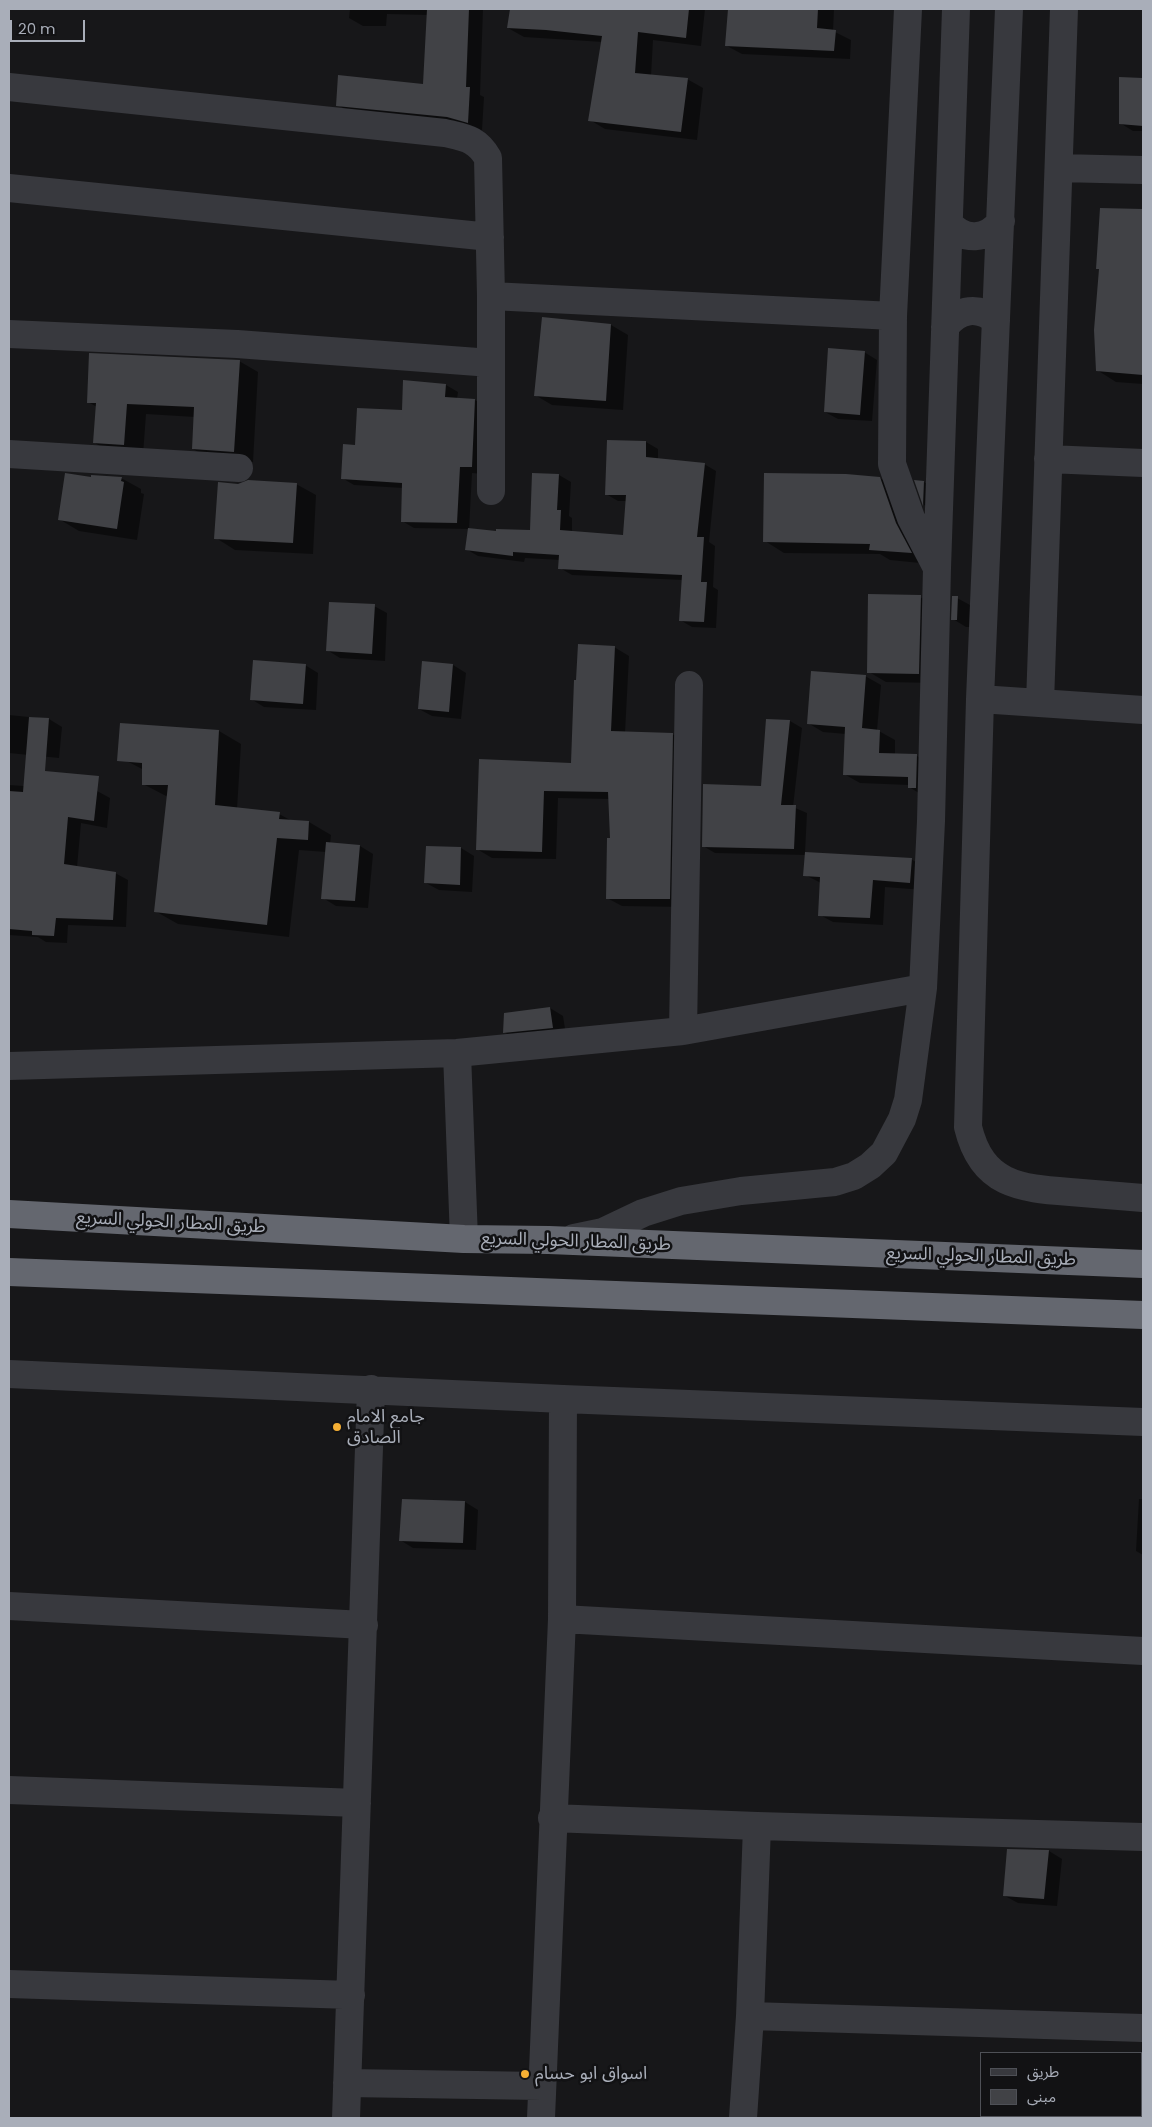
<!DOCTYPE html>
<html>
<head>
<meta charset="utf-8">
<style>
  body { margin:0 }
  #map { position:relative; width:1152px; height:2127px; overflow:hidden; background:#171719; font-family:Poppins,"Noto Sans Arabic",sans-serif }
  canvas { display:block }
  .frame { position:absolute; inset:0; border:10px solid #a9aeb9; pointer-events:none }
  .legend { position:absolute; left:980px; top:2052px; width:162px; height:65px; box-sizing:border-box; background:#121214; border:1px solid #4e5056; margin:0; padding:6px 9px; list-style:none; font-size:15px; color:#a9aeb9 }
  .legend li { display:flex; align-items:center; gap:10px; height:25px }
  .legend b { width:25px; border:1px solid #4e5056 }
  .scale { position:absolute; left:10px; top:20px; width:75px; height:22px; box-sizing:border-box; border:2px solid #a9aeb9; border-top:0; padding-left:6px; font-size:15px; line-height:18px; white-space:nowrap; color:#a9aeb9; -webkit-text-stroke:4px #121214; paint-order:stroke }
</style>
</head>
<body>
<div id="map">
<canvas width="1152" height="2127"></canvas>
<div class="frame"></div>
<ul class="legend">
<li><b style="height:6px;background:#38393e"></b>طريق</li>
<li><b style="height:14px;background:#414246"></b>مبنى</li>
</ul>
<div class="scale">20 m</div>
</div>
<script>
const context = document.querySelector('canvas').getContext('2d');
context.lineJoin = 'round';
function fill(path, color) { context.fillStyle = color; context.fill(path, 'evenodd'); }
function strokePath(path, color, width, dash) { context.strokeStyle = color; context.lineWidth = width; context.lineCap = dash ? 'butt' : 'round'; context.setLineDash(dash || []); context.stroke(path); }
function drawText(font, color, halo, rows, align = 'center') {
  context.font = font + ' Poppins,"Noto Sans Arabic",sans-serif'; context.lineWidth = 5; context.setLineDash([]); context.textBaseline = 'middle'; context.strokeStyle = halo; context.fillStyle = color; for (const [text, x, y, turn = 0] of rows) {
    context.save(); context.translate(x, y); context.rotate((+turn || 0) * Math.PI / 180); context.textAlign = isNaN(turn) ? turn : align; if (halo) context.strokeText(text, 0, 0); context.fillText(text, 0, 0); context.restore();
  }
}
fill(new Path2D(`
  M 350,9 L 483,9 L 480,95 L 484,97 L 482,130 L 462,125 L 352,113 L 338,105 L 425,85 L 428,15 L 387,14 L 386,26 L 363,26 L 349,18 Z
  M 511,9 L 705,9 L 701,46 L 653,40 L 651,76 L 687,79 L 703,88 L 697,140 L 605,129 L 590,120 L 603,42 L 524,37 L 508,28 Z
  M 729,9 L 834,9 L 833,31 L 851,40 L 850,59 L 742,54 L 727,46 Z
  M 1120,79 L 1143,79 L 1143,131 L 1133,131 L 1120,123 Z
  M 1101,210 L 1143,211 L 1143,384 L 1116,382 L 1097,370 Z
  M 611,325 L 628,335 L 623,410 L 552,405 L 535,395 Z
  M 864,352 L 877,360 L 872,421 L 838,419 L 825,412 Z
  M 239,361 L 258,372 L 253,462 L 212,460 L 193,449 L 195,417 L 146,414 L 143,455 L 113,454 L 95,443 L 97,407 L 88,402 Z
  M 404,381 L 446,385 L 458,392 L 457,399 L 475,400 L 487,407 L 484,474 L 472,473 L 469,530 L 497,533 L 531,531 L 533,474 L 559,475 L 571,482 L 569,516 L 572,518 L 572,532 L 624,536 L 627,501 L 618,501 L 606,494 L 608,441 L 646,442 L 658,449 L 658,460 L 704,464 L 716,471 L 709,542 L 715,546 L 713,587 L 718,590 L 716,628 L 692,627 L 680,620 L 683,580 L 572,575 L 560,568 L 560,560 L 525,558 L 524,562 L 478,556 L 466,549 L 469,529 L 414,528 L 402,521 L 403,488 L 354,485 L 342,478 L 356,446 L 403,411 Z
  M 92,478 L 121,478 L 141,489 L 141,493 L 144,494 L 137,540 L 79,531 L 59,519 Z
  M 880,478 L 900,490 L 930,564 L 890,560 L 880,554 L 784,553 L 765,541 Z
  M 916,482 L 924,482 L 944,494 L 943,516 L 924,505 Z
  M 296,484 L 316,495 L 313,554 L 235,550 L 216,538 L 238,485 Z
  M 920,597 L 938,607 L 936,683 L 886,682 L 869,672 Z
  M 957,598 L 970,605 L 970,627 L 966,627 L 953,619 Z
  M 374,606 L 387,613 L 385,661 L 340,658 L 327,650 Z
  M 614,647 L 629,656 L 625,733 L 672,734 L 687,742 L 684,907 L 622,906 L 607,898 L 611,839 L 610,799 L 558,798 L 556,859 L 492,858 L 477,849 L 572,764 Z
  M 305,665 L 318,673 L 316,710 L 264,707 L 251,699 Z
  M 453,665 L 466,673 L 461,719 L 432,716 L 419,709 Z
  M 865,676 L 881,685 L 877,730 L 895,740 L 895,755 L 917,756 L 932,764 L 924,796 L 909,787 L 909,785 L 860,783 L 844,774 L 846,734 L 823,732 L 808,723 Z
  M 9,715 L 49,719 L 62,727 L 59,758 L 9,753 Z
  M 790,721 L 802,728 L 793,807 L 807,813 L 805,853 L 911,859 L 924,867 L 923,890 L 885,887 L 883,925 L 833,922 L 820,915 L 821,883 L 805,875 L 806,855 L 715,853 L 703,846 L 762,787 Z
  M 219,731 L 241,744 L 237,809 L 279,814 L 292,821 L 309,822 L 331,835 L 330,844 L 360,846 L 373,854 L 368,908 L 336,906 L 323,898 L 326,852 L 299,850 L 289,937 L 178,924 L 155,911 L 168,797 L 143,784 L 144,770 L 119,757 Z
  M 9,785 L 97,791 L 110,798 L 107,828 L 81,823 L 77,867 L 115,873 L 128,880 L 126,927 L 68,925 L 67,943 L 46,942 L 38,937 L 9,935 Z
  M 427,847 L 461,848 L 474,856 L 472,892 L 439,890 L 426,883 Z
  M 550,1008 L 563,1016 L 566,1035 L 517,1040 L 504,1032 Z
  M 1139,1499 L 1143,1499 L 1143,1555 L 1136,1551 Z
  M 403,1500 L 465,1502 L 478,1510 L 476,1550 L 413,1548 L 400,1540 Z
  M 1049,1851 L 1062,1859 L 1057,1906 L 1018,1903 L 1005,1896 Z`), '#0007');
fill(new Path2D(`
  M 427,9 L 469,9 L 466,87 L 470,87 L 468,123 L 447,117 L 336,106 L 338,75 L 423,84 Z
  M 510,9 L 689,9 L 686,38 L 638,32 L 635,73 L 688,78 L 681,132 L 588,121 L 602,36 L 546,30 L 507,28 Z
  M 728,9 L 818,9 L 817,28 L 836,30 L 834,51 L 725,46 Z
  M 1119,77 L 1143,78 L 1143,126 L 1119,124 Z
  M 1100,208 L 1143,209 L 1143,375 L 1096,371 L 1094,330 L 1099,269 L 1096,269 Z
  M 542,317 L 611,324 L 606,401 L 534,396 Z
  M 828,348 L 865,351 L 860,415 L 824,412 Z
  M 89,353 L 240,360 L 234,452 L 192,449 L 194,407 L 127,404 L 124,445 L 93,443 L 96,403 L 87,403 Z
  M 403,380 L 446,384 L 445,397 L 475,399 L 472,467 L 460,467 L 457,523 L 401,522 L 402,483 L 341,479 L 343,444 L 355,445 L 357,408 L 402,410 Z
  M 607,440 L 646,441 L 646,457 L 705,463 L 697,537 L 704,537 L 701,582 L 707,582 L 704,622 L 679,621 L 682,575 L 558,569 L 559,555 L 513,552 L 513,556 L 465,550 L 468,528 L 496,531 L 496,529 L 530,530 L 532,473 L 559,474 L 557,510 L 561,510 L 560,530 L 623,535 L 626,495 L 605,495 Z
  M 65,473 L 91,477 L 91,475 L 122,477 L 121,481 L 124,482 L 117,529 L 58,520 Z
  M 764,473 L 846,474 L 880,477 L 896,523 L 912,553 L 869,550 L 870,544 L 763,542 Z
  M 248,480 L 297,483 L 293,543 L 214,539 L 218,482 L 238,484 Z
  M 914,480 L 924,481 L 923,506 Z
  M 868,594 L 921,595 L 919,674 L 867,673 Z
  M 952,596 L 958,596 L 957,620 L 951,620 Z
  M 329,602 L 375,604 L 372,654 L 326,651 Z
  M 578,644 L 615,646 L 611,731 L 673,733 L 670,899 L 606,899 L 607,838 L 610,838 L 608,792 L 544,791 L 542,852 L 476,850 L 479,759 L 571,763 L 574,680 L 576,680 Z
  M 253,660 L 306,664 L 303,704 L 250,700 Z
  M 422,661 L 453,664 L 449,712 L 418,709 Z
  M 811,671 L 866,675 L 862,728 L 880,730 L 879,753 L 917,754 L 916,788 L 908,788 L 908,777 L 843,775 L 845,727 L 807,724 Z
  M 29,717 L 49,718 L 45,771 L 99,776 L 94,821 L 68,817 L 64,864 L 116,872 L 113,920 L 56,918 L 54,936 L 32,935 L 32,931 L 9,929 L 9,791 L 23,792 Z
  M 766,719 L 790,720 L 781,805 L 796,805 L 794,849 L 702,847 L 703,784 L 761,786 Z
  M 120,723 L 219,730 L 215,805 L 280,812 L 279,819 L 309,821 L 308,840 L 277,838 L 267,925 L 154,912 L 168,785 L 142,785 L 142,763 L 117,761 Z
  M 326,842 L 360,845 L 355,901 L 321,899 Z
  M 426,846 L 461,847 L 460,885 L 424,883 Z
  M 805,852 L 912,858 L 910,883 L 873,880 L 870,918 L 818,916 L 820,877 L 803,876 Z
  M 550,1007 L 553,1028 L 503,1033 L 504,1013 Z
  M 402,1499 L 465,1501 L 463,1543 L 399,1541 Z
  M 1007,1849 L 1049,1850 L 1044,1899 L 1003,1896 Z`), '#414246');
strokePath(new Path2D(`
  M 908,9 L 893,316 L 892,464 L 911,518 L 937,568
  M 1009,9 L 980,699 L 968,1127 C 982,1185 1019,1188 1070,1192 C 1095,1194 1119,1196 1143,1198
  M 9,87 L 445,133 C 466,138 477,139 488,158 L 491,296 L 491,491
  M 1059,168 L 1143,170
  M 9,188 L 490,237
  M 949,223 C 964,242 987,240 1001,221
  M 491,296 L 893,316
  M 945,327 C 959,308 979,306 996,321
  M 9,334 L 237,344 L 491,363
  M 9,454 L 239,468
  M 1048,459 L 1143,463
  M 980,699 L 1143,710
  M 1040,703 L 1064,9
  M 683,1031 L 689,685
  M 457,1053 L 464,1239
  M 9,1066 L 457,1053 L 683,1031 L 923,988
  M 574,1238 L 603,1232 L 643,1213 L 681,1201 L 741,1191 L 835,1182 L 854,1176 L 870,1166 L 884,1153 L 902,1119 L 908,1100 L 923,988 L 931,821 L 937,568 L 956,9
  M 9,1374 L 563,1399 L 1143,1422
  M 9,1606 L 364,1625
  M 562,1619 L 1143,1651
  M 9,1790 L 357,1803
  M 552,1818 L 757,1826 L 1143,1837
  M 9,1984 L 351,1995
  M 750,2016 L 1143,2028
  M 347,2083 L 541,2086
  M 346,2118 L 371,1389
  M 541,2118 L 562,1619 L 563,1399
  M 743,2118 L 750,2016 L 757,1826`), '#38393e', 28);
strokePath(new Path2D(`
  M 9,1214 L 464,1239 L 549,1240 L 1143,1264
  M 9,1272 L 1143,1315`), '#64676f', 28);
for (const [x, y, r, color] of [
  [337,1427,5,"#f5af34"],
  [525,2074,5,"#f5af34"]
]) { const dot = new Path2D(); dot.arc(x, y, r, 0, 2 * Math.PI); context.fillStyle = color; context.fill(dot); strokePath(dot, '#121214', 2); }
drawText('18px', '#a9aeb9', '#121214', [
  ["طريق المطار الحولي السريع",171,1223,3],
  ["طريق المطار الحولي السريع",576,1242,2],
  ["طريق المطار الحولي السريع",981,1257,2]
]);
drawText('18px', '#a9aeb9', '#121214', [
  ["جامع الامام",347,1417],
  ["الصادق",347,1438],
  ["اسواق ابو حسام",535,2074]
], 'left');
</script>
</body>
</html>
